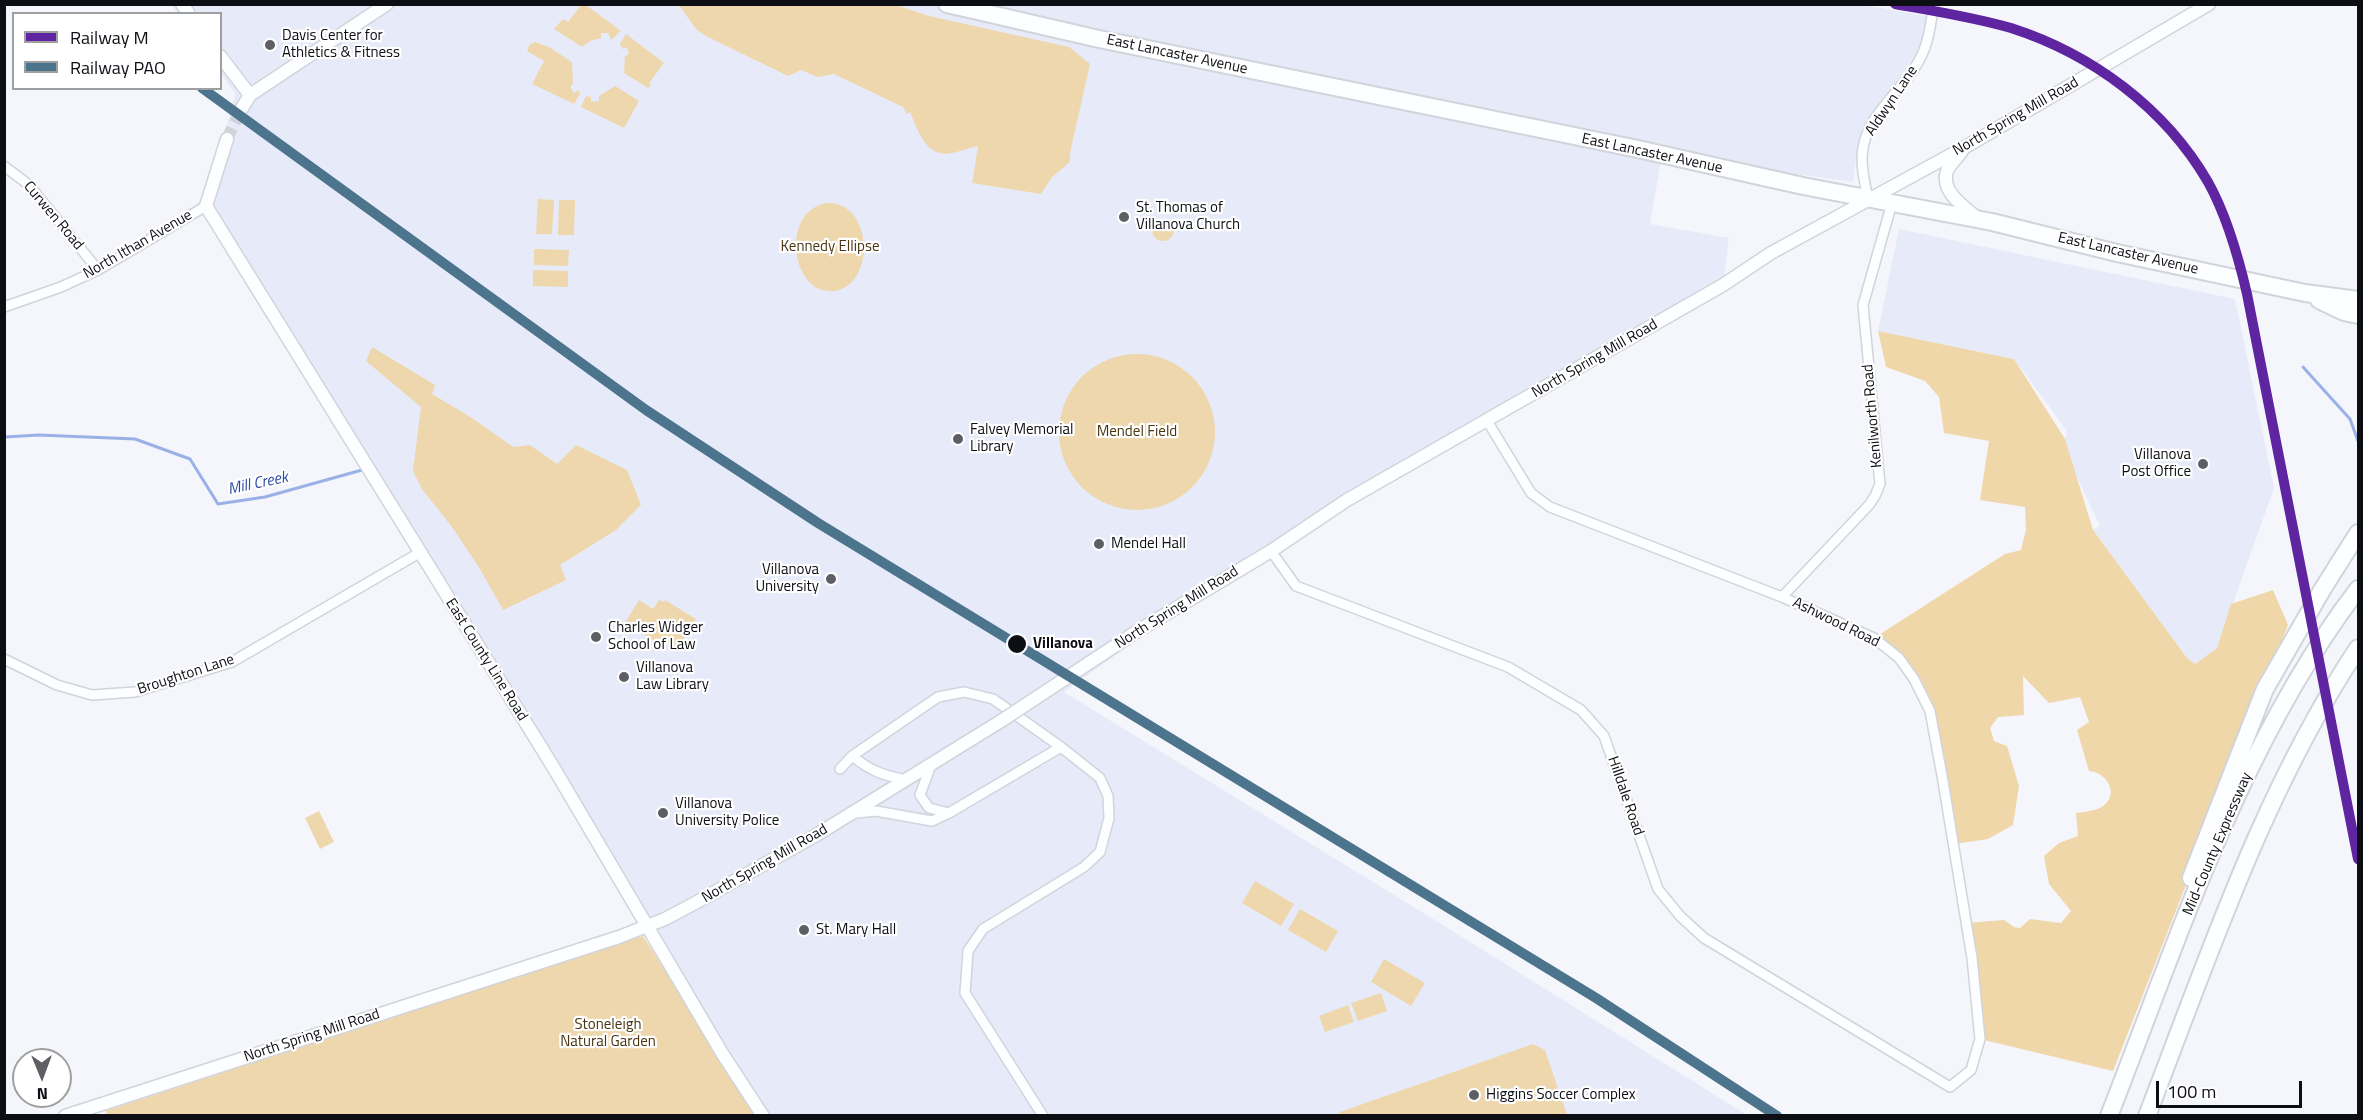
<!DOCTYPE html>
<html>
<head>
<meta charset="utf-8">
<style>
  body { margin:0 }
  #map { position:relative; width:2363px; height:1120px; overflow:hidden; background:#f4f6fc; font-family:"Titillium Web",sans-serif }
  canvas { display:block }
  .frame { position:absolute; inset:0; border:6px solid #0c0e13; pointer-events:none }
  .legend { position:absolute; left:12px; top:12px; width:210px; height:78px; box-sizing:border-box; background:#fff; border:2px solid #9e9fa1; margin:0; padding:8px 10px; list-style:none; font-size:18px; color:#0c0e13 }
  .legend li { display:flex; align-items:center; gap:12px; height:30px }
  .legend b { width:30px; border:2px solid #9e9fa1 }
  .north { position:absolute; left:12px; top:1048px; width:60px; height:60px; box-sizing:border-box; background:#fff; border:2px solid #9e9fa1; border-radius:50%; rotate:179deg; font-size:16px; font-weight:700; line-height:24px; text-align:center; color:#0c0e13 }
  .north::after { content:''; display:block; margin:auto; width:21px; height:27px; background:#5d5f65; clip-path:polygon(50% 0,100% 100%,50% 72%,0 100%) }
  .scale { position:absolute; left:2156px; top:1081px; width:146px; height:27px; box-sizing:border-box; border:3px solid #0c0e13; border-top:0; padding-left:8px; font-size:18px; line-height:21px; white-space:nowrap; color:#0c0e13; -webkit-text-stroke:4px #fff; paint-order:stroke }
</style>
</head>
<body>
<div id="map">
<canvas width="2363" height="1120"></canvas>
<div class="frame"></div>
<ul class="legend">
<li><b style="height:8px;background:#5f249f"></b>Railway M</li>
<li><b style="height:8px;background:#4c748c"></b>Railway PAO</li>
</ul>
<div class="north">N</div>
<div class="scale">100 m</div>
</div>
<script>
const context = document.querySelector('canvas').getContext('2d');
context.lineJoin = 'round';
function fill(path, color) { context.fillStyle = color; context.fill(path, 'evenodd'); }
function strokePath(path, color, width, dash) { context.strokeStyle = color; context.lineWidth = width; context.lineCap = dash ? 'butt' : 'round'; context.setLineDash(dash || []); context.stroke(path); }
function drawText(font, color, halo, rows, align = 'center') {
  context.font = font + ' "Titillium Web",sans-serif'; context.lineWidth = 4.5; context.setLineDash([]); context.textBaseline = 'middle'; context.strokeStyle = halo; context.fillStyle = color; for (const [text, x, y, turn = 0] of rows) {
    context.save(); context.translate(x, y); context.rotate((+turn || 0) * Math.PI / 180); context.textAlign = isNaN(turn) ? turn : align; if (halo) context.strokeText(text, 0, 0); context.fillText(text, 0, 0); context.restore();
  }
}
fill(new Path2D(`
  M 1857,4 L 1927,16 L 1921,44 L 1916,55 L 1864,129 L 1858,145 L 1853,182 L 1662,155 L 1650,224 L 1729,238 L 1723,285 L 1486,419 L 1182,608 L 1064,692 L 1443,925 L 1747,1115 L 763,1115 L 206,206 L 235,94 L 221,74 L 220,14 L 178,13 L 171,5 Z
  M 1899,229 L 2235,299 L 2274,488 L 2217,648 L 2195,664 L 2187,658 L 2093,530 L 2100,526 L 2072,467 L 2065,439 L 2067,431 L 2014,359 L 1878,331 Z`), '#e7ebf9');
fill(new Path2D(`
  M 586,5 L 621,31 L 611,40 L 608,33 L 601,33 L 601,38 L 590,41 L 582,47 L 554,29 L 563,19 L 568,22 L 581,5 Z
  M 679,5 L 896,5 L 929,16 L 1069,47 L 1090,64 L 1070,153 L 1070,162 L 1052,177 L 1041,194 L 972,183 L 978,146 C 967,148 950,156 940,153 C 923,149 916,126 910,112 L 907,114 L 903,107 L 834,74 L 818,77 L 801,70 L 788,76 L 706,36 L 696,29 Z
  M 626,34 L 664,63 L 649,83 L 651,85 L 648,88 L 624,73 L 625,56 L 629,54 L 627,47 L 622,49 L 620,44 Z
  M 535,42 L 549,47 L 572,62 L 573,84 L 570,87 L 574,93 L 578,90 L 580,94 L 574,104 L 532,84 L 544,61 L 527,51 L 530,44 Z
  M 615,86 L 639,101 L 624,128 L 581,107 L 586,96 L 591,97 L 591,102 L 599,101 L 599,96 Z
  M 538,199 L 554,200 L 552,234 L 536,234 Z
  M 559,200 L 575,200 L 574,235 L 558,235 Z
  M 827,203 C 877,202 875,295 828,291 C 816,290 808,283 803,273 C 789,249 795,208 827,203 Z
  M1152 230a11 11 0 1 1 22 0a11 11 0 1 1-22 0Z
  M 534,249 L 569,250 L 568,266 L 534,265 Z
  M 533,270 L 568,271 L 568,287 L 533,286 Z
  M 372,347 L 435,385 L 432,394 L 472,418 L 513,447 L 530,445 L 557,464 L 576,445 L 627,470 L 641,505 L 616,530 L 560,565 L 566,580 L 503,610 L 480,569 L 452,527 L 422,489 L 413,471 L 421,407 L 366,361 Z
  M1059 432a78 78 0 1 1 156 0a78 78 0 1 1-156 0Z
  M 639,600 L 653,609 L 659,600 L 664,602 L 665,600 L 696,619 L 679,646 L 677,645 L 674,648 L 658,638 L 656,642 L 625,623 Z
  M 319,811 L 334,842 L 320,849 L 305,818 Z
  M 1255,881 L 1294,904 L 1281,926 L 1242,903 Z
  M 1300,909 L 1338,931 L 1326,952 L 1288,930 Z
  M 643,936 L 758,1115 L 109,1116 L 105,1111 Z
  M 1384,959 L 1425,983 L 1411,1006 L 1371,982 Z
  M 1381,993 L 1387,1011 L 1358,1021 L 1351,1003 Z
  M 1348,1005 L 1354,1022 L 1325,1032 L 1319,1016 Z
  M 1533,1044 L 1545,1050 L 1567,1115 L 1339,1115 L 1340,1112 Z`), '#eed7ac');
fill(new Path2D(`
  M 1878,331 L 2014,359 L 2065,439 L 2093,530 L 2187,658 L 2195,664 L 2217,648 L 2231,604 L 2273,590 L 2288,625 L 2113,1071 L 1980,1039 L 1966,923 L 2004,920 L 2014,927 L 2020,928 L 2030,919 L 2061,923 L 2071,911 L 2049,884 L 2044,856 L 2059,843 L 2078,836 L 2076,813 C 2084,812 2093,811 2100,808 C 2121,797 2108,772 2089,771 L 2077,730 L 2089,722 L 2080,697 L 2049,703 L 2023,676 L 2024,715 L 1998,717 L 1990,728 L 1994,741 L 2007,746 L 2019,786 L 2013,825 L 1988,839 L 1954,844 L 1930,711 L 1914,679 L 1874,638 L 2005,554 L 2021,550 L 2026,530 L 2025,507 L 1980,500 L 1989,441 L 1944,433 L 1939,397 L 1925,381 L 1886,367 Z`), '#efd7aa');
strokePath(new Path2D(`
  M 2303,367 L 2350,419 L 2358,441
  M 4,437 L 39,435 L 135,439 L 190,459 L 218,504 L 265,497 L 362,470`), '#9ab1e7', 3);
strokePath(new Path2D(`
  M 227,139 L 242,108`), '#d1d3d9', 12, [12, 6]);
const street = new Path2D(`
  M 4,166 L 29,185 L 98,270
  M 1868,199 C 1865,183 1860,165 1863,148 C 1869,110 1911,85 1924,50 C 1930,36 1931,19 1934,4
  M 4,307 L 61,287 L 98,270 L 206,206
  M 1271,551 L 1296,586 L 1508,667 L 1581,710 L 1604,736 L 1658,889 L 1680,916 L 1704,938 L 1950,1087 L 1971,1070 L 1980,1039 L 1972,958 L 1943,781 L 1930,711 L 1914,679 L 1899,658 L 1874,638 L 1782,597 L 1550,507 L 1531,493 L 1486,419
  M 1782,597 L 1869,505 L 1875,496 L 1880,484 L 1863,305 L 1892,203
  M 4,659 L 57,685 L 92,695 L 135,692 L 232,662 L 419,553
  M 852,756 C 871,771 882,775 906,780
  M 931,765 L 920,795 L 929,808 L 949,813
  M 840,769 L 852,756 L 938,697 L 964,692 L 993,699 L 1061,747 L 1100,778 L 1108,796 L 1109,818 L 1100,852 L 1084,867 L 983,929 L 968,951 L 965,993 L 1043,1116
  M 857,813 L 876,811 L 932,821 L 949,813 L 1061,747`);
const secondary = new Path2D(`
  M 182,4 L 189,14
  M 220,56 L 250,95
  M 242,108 L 250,95 L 387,4
  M 227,139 L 206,206 L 552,765 L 722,1053 L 763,1116
  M 1962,151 C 1958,157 1950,164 1947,171 C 1940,193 1966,208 1980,220
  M 1136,632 L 1271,551 L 1347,500 L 1723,285 L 1771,253 L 1967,146 L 2209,4
  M 65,1116 L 619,937 L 665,919 L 697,902 L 818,834 L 1001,721`);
const highway = new Path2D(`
  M 947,4 L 1099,39 L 1638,149 L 1803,186 L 1992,222 L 2117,253 L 2305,293 L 2358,300
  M 2319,300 L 2344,312 L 2358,315
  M 2191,878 L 2265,689 L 2322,590 L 2358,533
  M 2109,1116 C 2179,937 2241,742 2358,589
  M 2147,1116 C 2209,956 2263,791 2358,648`);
strokePath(street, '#d1d4da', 12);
strokePath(secondary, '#d1d4da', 15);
strokePath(highway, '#d1d4da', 20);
strokePath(street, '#fdfeff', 9);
strokePath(secondary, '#fdfeff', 12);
strokePath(highway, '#fdfeff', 16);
const secondaryBridge = new Path2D(`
  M 1001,721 L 1136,632`);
strokePath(secondaryBridge, '#d1d4da', 15, []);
strokePath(secondaryBridge, '#fdfeff', 12);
strokePath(new Path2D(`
  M 1895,4 C 1934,11 1973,17 2011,28 C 2092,54 2165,108 2208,182 C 2227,216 2238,255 2247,294 L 2358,859`), '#5f249f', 10);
strokePath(new Path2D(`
  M 202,88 L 646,410 L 818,523 L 1596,998 L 1777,1116`), '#4c748c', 10);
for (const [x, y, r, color] of [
  [270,45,6,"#5d5f65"],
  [1124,217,6,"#5d5f65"],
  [958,439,6,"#5d5f65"],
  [2203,464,6,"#5d5f65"],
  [1099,544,6,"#5d5f65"],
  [831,579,6,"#5d5f65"],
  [596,637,6,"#5d5f65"],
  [1017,644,10,"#0c0e13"],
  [624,677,6,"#5d5f65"],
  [663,813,6,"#5d5f65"],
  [804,930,6,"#5d5f65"],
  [1474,1095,6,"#5d5f65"]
]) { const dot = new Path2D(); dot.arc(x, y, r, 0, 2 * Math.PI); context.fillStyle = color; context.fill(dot); strokePath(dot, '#fff', 2); }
drawText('15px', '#0c0e13', '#fff', [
  ["Davis Center for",282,36],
  ["Athletics & Fitness",282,53],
  ["St. Thomas of",1136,208],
  ["Villanova Church",1136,225],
  ["Falvey Memorial",970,430],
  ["Library",970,447],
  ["Villanova",2191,455,"right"],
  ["Post Office",2191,472,"right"],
  ["Mendel Hall",1111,544],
  ["Villanova",819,570,"right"],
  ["University",819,587,"right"],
  ["Charles Widger",608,628],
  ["School of Law",608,645],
  ["Villanova",636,668],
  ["Law Library",636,685],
  ["Villanova",675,804],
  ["University Police",675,821],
  ["St. Mary Hall",816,930],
  ["Higgins Soccer Complex",1486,1095]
], 'left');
drawText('15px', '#0c0e13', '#fff', [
  ["East Lancaster Avenue",1177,55,12],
  ["Aldwyn Lane",1892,101,-56],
  ["North Spring Mill Road",2016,117,-30],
  ["East Lancaster Avenue",1652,154,12],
  ["Curwen Road",53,216,50],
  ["North Ithan Avenue",138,245,-30],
  ["East Lancaster Avenue",2128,254,13],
  ["North Spring Mill Road",1595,359,-30],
  ["Kenilworth Road",1873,416,-95],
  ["North Spring Mill Road",1177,608,-32],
  ["Ashwood Road",1836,623,26],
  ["East County Line Road",486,660,58],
  ["Broughton Lane",186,675,-18],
  ["Hilldale Road",1625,796,71],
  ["Mid-County Expressway",2218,844,-67],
  ["North Spring Mill Road",765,864,-30],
  ["North Spring Mill Road",312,1036,-18]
]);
drawText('15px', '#493611', '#fff', [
  ["Kennedy Ellipse",830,247],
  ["Mendel Field",1137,432],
  ["Stoneleigh",608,1025],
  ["Natural Garden",608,1042]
]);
drawText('bold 15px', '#0c0e13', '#fff', [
  ["Villanova",1033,644]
], 'left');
drawText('italic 16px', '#2d4ba4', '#fff', [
  ["Mill Creek",258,484,-12]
]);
</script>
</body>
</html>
